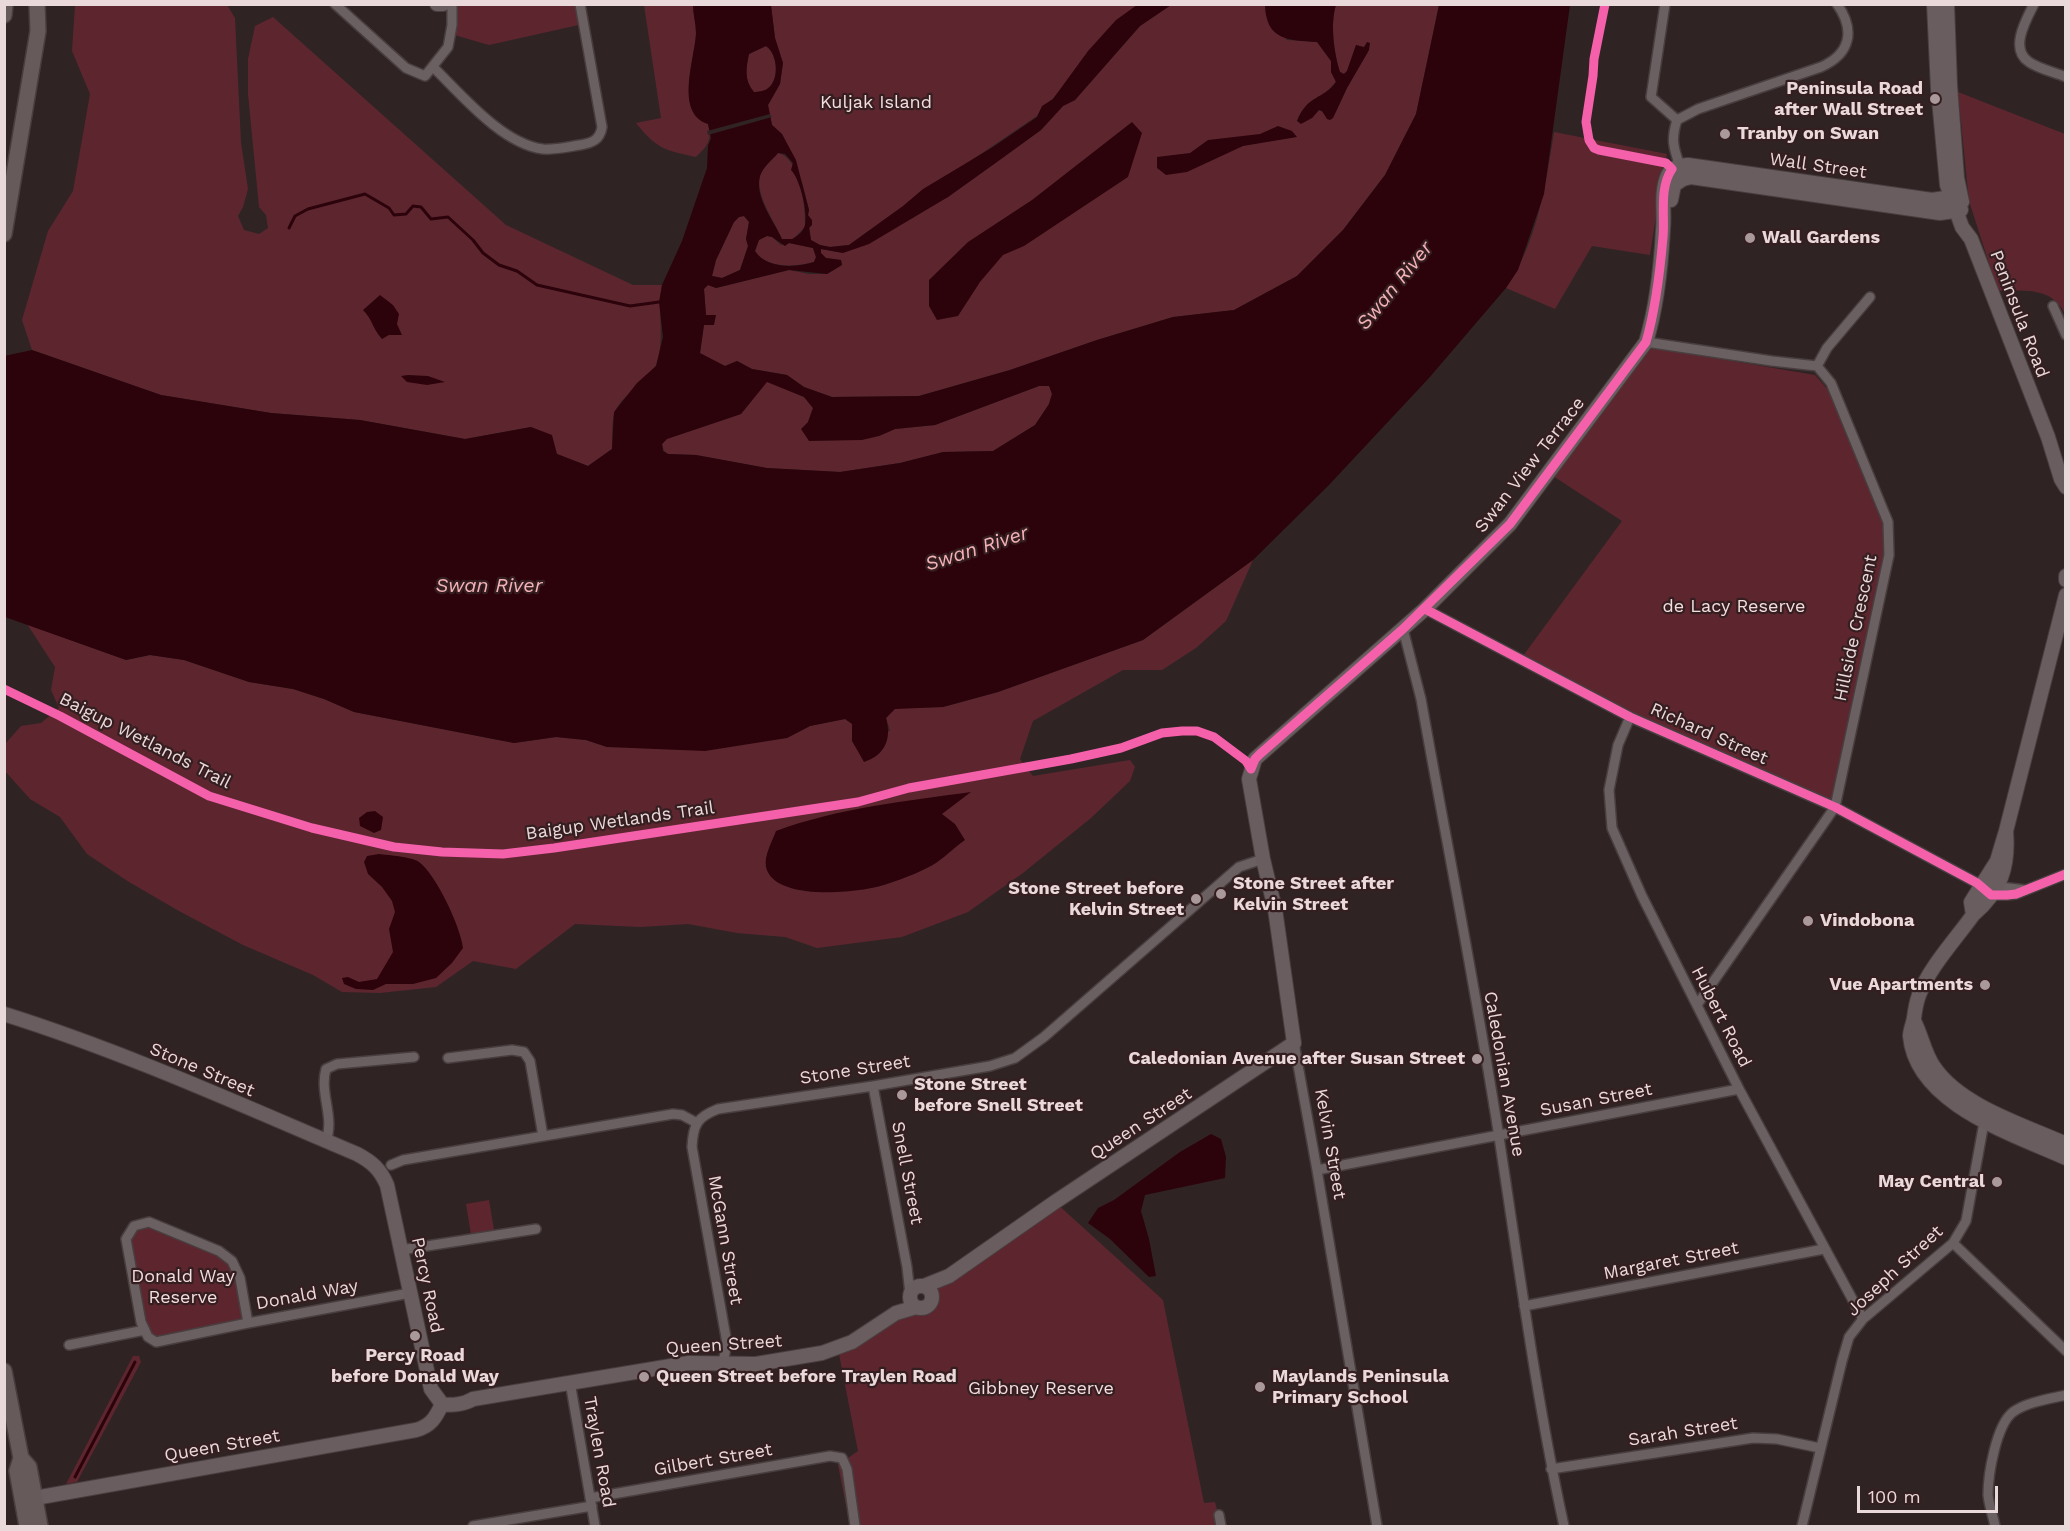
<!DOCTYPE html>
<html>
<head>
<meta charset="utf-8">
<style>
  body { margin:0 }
  #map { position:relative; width:2070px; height:1531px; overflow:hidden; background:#302324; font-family:"Work Sans",sans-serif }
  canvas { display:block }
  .frame { position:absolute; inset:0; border:6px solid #ead9db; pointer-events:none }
  .scale { position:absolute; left:1857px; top:1486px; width:141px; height:27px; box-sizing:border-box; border:3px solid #ead9db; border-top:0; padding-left:8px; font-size:18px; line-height:21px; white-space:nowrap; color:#ead9db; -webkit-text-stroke:4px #351e20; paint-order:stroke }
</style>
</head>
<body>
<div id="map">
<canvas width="2070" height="1531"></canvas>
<div class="frame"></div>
<div class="scale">100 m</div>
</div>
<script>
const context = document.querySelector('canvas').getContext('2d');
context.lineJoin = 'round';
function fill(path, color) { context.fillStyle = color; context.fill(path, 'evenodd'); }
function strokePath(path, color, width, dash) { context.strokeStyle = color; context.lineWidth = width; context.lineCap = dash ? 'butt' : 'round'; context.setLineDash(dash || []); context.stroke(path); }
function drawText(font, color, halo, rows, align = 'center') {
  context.font = font + ' "Work Sans",sans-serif'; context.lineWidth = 4.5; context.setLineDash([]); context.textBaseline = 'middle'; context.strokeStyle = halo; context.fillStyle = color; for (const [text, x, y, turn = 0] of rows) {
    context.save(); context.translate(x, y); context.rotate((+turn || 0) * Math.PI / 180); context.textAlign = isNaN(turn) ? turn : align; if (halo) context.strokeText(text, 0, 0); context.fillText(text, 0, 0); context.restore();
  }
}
fill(new Path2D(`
  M 75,5 L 227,5 L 235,18 L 241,143 L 248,189 L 243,207 L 238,216 L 244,230 L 259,234 L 268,228 L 266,215 L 259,207 L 248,94 L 248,59 L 255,26 L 273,17 L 506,225 L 633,285 L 662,285 C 657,311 665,337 657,363 C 654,374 620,397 615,412 C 611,420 613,440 612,449 L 588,466 L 557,454 L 531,427 L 465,439 L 360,420 L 271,413 L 161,395 L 32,350 L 22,320 L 48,231 L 73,191 L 90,94 L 72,51 Z
  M 452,5 L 580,5 L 583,24 L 489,45 L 451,34 Z
  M 644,5 L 693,5 C 693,14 696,24 696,33 C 695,58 675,113 708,124 C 712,141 708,145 696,157 C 664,150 657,149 636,123 L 661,118 Z
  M 771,5 L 1137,5 C 1102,31 1082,62 1055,96 C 1049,104 1042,106 1037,116 L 892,214 L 849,245 L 830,247 L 820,245 L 811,240 L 808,215 L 809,210 L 803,186 L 782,134 L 772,125 L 768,105 L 780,84 L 783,63 L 775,38 Z
  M 1171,5 L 1265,5 L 1266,15 L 1287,40 L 1317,42 L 1331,61 L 1331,72 L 1336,81 C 1324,100 1306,96 1297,121 L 1312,118 L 1319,110 L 1333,118 L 1347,88 L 1369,50 L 1356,45 L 1347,71 L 1344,74 L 1340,72 C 1334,53 1330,23 1336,5 L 1439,5 L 1416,114 L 1385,175 L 1343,230 L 1297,276 L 1234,310 L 1173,317 L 1097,340 L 1010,370 L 919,396 L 832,397 L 804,387 L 787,375 L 752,369 L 737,361 L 725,366 L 700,354 L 704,324 L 714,325 L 706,316 L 704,289 L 708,285 L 716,288 L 789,270 L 809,274 L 827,274 L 842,265 L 841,260 L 826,258 L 821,253 L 821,249 L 843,253 L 948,197 L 1041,130 L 1063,106 L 1075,100 L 1140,26 Z
  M 766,46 C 778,54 780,81 767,89 C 764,92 758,92 753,92 C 744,80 746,68 749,54 Z
  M 1958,92 L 2065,134 L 2065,314 C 2053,287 2024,290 1998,291 L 1969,201 Z
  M 1554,132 L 1667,154 L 1661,183 L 1650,255 L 1592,246 L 1555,309 L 1506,288 C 1537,243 1546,184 1554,132 Z
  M 778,153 C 800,157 806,208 805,227 L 792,240 L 782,239 C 775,222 755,195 760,176 C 763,167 772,160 778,153 Z
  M 744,216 L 749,222 L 746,239 L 748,246 L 740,270 L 722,278 L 712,276 L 716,260 L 734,222 L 739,217 Z
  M 767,236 L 772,237 L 781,245 L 789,243 L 813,248 L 816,257 L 814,262 C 796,267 766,269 755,251 L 759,240 Z
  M 1649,347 L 1815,375 L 1830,392 L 1886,522 L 1888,538 L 1835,807 L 1630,717 L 1520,660 L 1622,521 L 1553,476 Z
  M 767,381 L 804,397 L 813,408 L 808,422 L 879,436 L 895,429 L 935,425 L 1039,386 L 1049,385 L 1052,394 L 1049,404 L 1035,425 L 993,451 L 944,452 L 900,463 L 840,472 L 766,468 L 696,455 L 668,454 L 664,451 L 662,444 L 666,439 L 741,414 Z
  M 1253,560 L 1226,621 L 1196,648 L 1162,670 L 1123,670 L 1033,721 L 1020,759 L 1033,776 L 1130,760 L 1135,767 L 1130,781 L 1091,818 L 1023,873 L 968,912 L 902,937 L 817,948 L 785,937 L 737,933 L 688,924 L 640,927 L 575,924 L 516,969 L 473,961 L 436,987 L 380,993 L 342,992 L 313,975 L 243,945 L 179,911 L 129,882 L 87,854 L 60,817 L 30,799 L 5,771 L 5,744 L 21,726 L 41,723 L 59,708 L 51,690 L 55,667 L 27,624 L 126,660 L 150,655 L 184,660 L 249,682 L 293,689 L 324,699 L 354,712 L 514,743 L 556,737 L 586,740 L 607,747 L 787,738 L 810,726 L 845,719 L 852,723 L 852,741 L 890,731 L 886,718 L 895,708 L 943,707 L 998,692 L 1143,640 Z
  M 489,1200 L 494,1230 L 471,1234 L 466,1204 Z
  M 1055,1202 L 1163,1300 L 1204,1503 L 1215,1502 L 1221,1526 L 850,1526 L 838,1465 L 858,1451 L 838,1349 L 911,1302 L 928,1312 L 932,1296 L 949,1276 Z
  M 149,1222 L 219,1251 L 240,1278 L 251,1320 L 156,1342 L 148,1337 L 126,1239 Z
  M 133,1356 L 139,1356 L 141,1362 L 77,1482 L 66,1484 Z`), '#5d262f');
fill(new Path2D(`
  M 693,5 L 771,5 L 775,38 L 783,63 L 780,84 L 768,105 L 772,125 L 782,134 L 796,160 L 809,210 L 808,215 L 812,220 L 812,225 L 809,228 L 811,240 L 820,245 L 830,247 L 849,245 L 903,206 L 923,189 L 993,147 L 1037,117 L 1042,106 L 1053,99 L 1088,51 L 1116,20 L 1137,5 L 1171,5 L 1140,26 L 1075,100 L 1063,106 L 1041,130 L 997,162 L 948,197 L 869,244 L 843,253 L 821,249 L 821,253 L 826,258 L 841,260 L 842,265 L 827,274 L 789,270 L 716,288 L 708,285 L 704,289 L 706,315 L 716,315 L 714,325 L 704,325 L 700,353 L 725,366 L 737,361 L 752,369 L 787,375 L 804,387 L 832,397 L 919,396 L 1010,370 L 1097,340 L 1173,317 L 1234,310 L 1297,276 L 1343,230 L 1385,175 L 1416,114 L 1439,5 L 1570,5 L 1544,194 L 1518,270 L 1506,288 L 1429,378 L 1328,486 L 1253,560 L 1143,640 L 998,692 L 943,707 L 895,709 L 886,718 C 892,739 885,755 864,762 L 852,741 L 852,724 L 845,719 L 810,726 L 787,738 L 705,751 L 607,747 L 586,740 L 556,737 L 514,743 L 354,712 L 324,699 L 293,689 L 249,682 L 184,660 L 150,655 L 126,660 L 5,617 L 4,356 L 32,350 L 161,395 L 271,413 L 360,420 L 465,439 L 531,427 L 552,435 L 557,454 L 588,466 L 612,449 L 614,412 L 637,383 L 656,366 L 663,337 L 659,302 L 662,285 L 682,241 L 707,168 L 708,146 L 711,138 L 708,124 C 674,113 695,59 696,33 C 696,24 693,14 693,5 ZM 766,46 C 778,54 780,81 767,89 C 764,91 758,92 754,92 C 744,80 746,68 749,54 ZM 778,153 L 785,154 L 793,163 L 791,170 C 800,179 808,212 805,225 C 803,232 798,236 792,239 L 782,239 C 774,221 754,197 760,176 C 763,167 772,160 778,153 ZM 744,216 L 749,222 L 746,239 L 748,246 L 740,270 L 722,278 L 712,276 L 716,260 L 734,222 L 739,217 ZM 767,236 L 772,237 L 785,246 L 789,243 L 813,248 L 816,257 L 814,262 C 796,268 766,269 755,251 L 759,240 ZM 767,382 L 804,397 L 813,408 L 808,422 L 801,429 L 809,441 L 862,440 L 879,436 L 895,429 L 935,425 L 1039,386 L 1049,386 L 1052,394 L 1049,404 L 1035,425 L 993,451 L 943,452 L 900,463 L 840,472 L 767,468 L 696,455 L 668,454 L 663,451 L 662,444 L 667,439 L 741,414 Z
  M 1265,5 L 1336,5 C 1330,23 1334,53 1340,72 L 1344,74 L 1347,71 L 1356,45 L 1364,47 L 1367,42 L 1370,43 L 1369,50 L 1347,88 L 1333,118 L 1330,120 L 1327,119 L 1322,111 L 1319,110 L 1312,118 L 1301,124 L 1297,121 C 1308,94 1323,100 1336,82 L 1331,72 L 1331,61 L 1317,42 C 1289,40 1266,41 1265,5 Z
  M 1132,122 L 1142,133 L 1128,177 L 1024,246 L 1003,255 L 980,282 L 958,316 L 937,320 L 929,306 L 929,280 L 968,242 L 1032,200 Z
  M 1278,126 L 1292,131 L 1297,137 L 1243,146 L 1187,172 L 1166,175 L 1157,168 L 1157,157 L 1190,153 L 1208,140 L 1260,134 Z
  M 380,295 L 393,305 L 399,314 L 397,324 L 402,335 L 389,335 L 382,339 C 372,328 373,320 363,310 Z
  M 408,375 L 428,376 L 445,382 L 427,385 L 407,382 L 401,376 Z
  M 971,792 L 942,814 L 955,824 L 965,840 C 955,847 946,856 936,863 C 923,871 905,878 890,883 C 865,893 774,903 766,867 C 764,855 772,842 776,831 C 838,808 906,801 971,792 Z
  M 375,811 L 383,817 L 381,830 L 374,833 L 360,826 L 359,818 L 367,812 Z
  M 379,854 C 388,855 413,857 419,862 C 436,874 461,928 463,948 L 452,963 L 436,978 L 413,984 L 386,984 L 373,990 L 356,989 L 344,984 L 342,978 L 348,977 L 359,982 L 377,979 L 393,952 L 389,929 L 395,912 L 392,901 L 382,887 L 368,874 L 364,862 L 367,856 Z
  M 1211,1134 L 1221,1139 L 1226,1157 L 1225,1178 L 1145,1195 L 1141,1211 L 1149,1239 L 1156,1276 L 1149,1277 L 1110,1239 L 1088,1223 L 1098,1208 L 1114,1200 L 1180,1152 Z`), '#2c030b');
fill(new Path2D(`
  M 770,114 L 772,117 L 708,135 L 707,131 Z`), '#302324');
strokePath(new Path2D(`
  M 289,228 L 295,216 L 308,209 L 365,194 L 389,208 L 394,215 L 406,214 L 413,206 L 421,207 L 431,219 L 448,217 L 473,240 L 483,253 L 499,265 L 517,271 L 537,285 L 630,306 L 659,302
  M 75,1477 L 135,1362`), '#2c030b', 3);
const street = new Path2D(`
  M 335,4 L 406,68 L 425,76 L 448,47 L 452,25 L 452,4
  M 1665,4 L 1651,97 L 1677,120
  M 2034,4 C 2026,20 2009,49 2029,62 C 2039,69 2054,72 2066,77
  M 433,67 C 461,94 502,144 543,149 C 555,150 567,147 580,145 C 592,143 600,140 602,127 L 580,4
  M 1677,120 L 1698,109 L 1821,67 C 1850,54 1856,31 1837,4
  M 1677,120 C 1671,139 1673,147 1680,166
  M 2053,306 L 2066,335
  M 1646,342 L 1772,361 L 1817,366 L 1831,383 L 1888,522 L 1889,555 L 1835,807 L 1697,1005
  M 1817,366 L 1827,348 L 1870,297
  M 1425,609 L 1630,717 L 1835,807 L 1977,883 L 1991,895 L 2007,895 L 2016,894 L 2066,874
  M 1403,629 L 1421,699 C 1447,845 1476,990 1499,1137 C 1519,1267 1536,1398 1564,1526
  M 1630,717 L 1618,745 L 1609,790 L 1612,828 L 1642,896 L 1739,1089 L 1863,1319
  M 1992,886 L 2026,890
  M 1294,1043 L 1317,1170 L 1377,1526
  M 448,1058 L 512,1050 L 524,1052 L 530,1061 L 543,1136
  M 873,1086 L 907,1267 L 910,1294
  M 326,1141 C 335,1117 319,1093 326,1069 L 337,1064 L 414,1057
  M 391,1165 L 403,1160 L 673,1114 L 682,1115 L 697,1123
  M 1317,1170 L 1739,1089
  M 1953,1243 L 2066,1351
  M 401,1250 L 536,1229
  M 1524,1306 L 1824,1249
  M 248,1323 L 240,1278 L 232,1261 L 219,1251 L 149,1222 L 134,1226 L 126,1239 L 141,1322 L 148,1337 L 156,1342 L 248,1323 L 410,1293
  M 69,1345 L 145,1330
  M 723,1363 L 727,1343 L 692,1147 C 693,1125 697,1117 718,1109 L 873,1086 L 990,1066 L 1015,1058 L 1044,1037 L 1239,867 L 1263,859
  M 570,1382 L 595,1526
  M 1551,1469 L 1753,1438 L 1777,1439 L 1820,1448
  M 590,1498 L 830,1456 L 842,1458 L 847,1469 L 855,1526
  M 1219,1515 L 1221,1526
  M 473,1526 L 592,1506
  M 1802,1526 L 1842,1361 L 1849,1337 L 1863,1319 L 1953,1243 L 1966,1221 L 1985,1117
  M 1995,1526 C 1993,1516 1989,1505 1988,1495 C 1988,1475 1996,1425 2013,1412 C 2027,1402 2049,1399 2066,1395`);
const secondary = new Path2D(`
  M 437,4 L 443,4
  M 1934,4 L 1938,89 L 1947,185 L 1962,227 L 1971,239 L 2048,437 L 2061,479 L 2066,487
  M 1947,4 L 1950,85 L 1957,178 L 1962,202
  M 1671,200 L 1674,185 L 1683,179 L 1691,177 L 1940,213 L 1961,210
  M 2066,576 L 2066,580
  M 2006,831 C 2009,867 2001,891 1973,915 C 1955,940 1929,968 1919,995 C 1916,1003 1915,1010 1914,1018 C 1913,1024 1910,1030 1910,1036 C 1916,1104 2013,1134 2066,1158
  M 1973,915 L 1971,902 L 1997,861 L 2006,831 L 2066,595
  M 4,1014 C 125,1052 241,1105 357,1154 C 372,1162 380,1169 387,1185 L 431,1389 L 442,1404
  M 1914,1021 C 1922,1036 1924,1053 1934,1067 C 1960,1106 2024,1125 2066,1144
  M910 1297a11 11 0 1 1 22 0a11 11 0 1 1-22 0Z
  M 924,1286 L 949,1276 L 1055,1202 L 1294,1043 L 1275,909 L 1263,859 L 1249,779 L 1255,759 L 1425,609 L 1510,524 L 1646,342 C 1657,306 1661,267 1663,230 C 1665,213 1660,192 1668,175 C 1672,167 1680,166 1688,165 L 1932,200 L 1959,196
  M 442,1404 C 452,1406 465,1404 473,1399 L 689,1363 L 756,1364 L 822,1353 L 852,1342 L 896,1313 L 916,1307
  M 35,1498 L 416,1430 C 431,1426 436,1417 442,1404`);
const primary = new Path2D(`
  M 4,15 L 5,4
  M 4,234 L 38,31 L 37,4
  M 4,1371 L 21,1458 L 17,1471 L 27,1526
  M 21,1458 L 29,1467 L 40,1526`);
strokePath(street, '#493e3f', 12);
strokePath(secondary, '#493e3f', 16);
strokePath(primary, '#493e3f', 18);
strokePath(street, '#6b6061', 9);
strokePath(secondary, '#6a5d5f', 14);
strokePath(primary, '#675a5b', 15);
strokePath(new Path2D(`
  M 1425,609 L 1630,717 L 1835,807 L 1977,883 L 1991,895 L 2007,895 L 2016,894 L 2066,874
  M 4,689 L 60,716 L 209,796 L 312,828 L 394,847 L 442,852 L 503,854 L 554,848 L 858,802 L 909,788 L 1071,759 L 1121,748 L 1162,733 L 1182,731 L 1197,731 L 1214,737 L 1246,761 L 1251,769
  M 1251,769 L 1255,759 L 1260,754 L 1403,629 L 1510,524 L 1646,342 C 1656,308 1660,272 1663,237 C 1665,215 1659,188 1672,169 L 1666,163 L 1599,150 L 1594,148 L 1589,140 L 1586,122 L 1593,76 L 1594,59 L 1605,4`), '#f560ab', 9);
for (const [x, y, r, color] of [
  [1935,99,6,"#a9999b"],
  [1725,134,6,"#a9999b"],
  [1750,238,6,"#a9999b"],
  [1221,894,6,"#a9999b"],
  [1196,899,6,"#a9999b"],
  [1808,921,6,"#a9999b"],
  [1985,985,6,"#a9999b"],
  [1477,1059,6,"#a9999b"],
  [902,1095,6,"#a9999b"],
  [1997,1182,6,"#a9999b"],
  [415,1336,6,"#a9999b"],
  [644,1377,6,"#a9999b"],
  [1260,1387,6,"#a9999b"]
]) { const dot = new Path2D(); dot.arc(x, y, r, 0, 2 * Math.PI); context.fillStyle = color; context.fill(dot); strokePath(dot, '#351e20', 2); }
drawText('bold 18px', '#ead9db', '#351e20', [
  ["Peninsula Road",1923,89,"right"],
  ["after Wall Street",1923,110,"right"],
  ["Tranby on Swan",1737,134],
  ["Wall Gardens",1762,238],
  ["Stone Street after",1233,884],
  ["Kelvin Street",1233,905],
  ["Stone Street before",1184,889,"right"],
  ["Kelvin Street",1184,910,"right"],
  ["Vindobona",1820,921],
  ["Vue Apartments",1973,985,"right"],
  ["Caledonian Avenue after Susan Street",1465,1059,"right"],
  ["Stone Street",914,1085],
  ["before Snell Street",914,1106],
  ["May Central",1985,1182,"right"],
  ["Percy Road",415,1356,"center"],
  ["before Donald Way",415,1377,"center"],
  ["Queen Street before Traylen Road",656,1377],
  ["Maylands Peninsula",1272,1377],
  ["Primary School",1272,1398]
], 'left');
drawText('18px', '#f4ddde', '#351e20', [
  ["Kuljak Island",876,103],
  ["de Lacy Reserve",1734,607],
  ["Donald Way",183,1277],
  ["Reserve",183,1298],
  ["Gibbney Reserve",1041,1389]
]);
drawText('18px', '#ead9db', '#351e20', [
  ["Wall Street",1818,166,8],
  ["Peninsula Road",2019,314,69],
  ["Swan View Terrace",1530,465,-52],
  ["Hillside Crescent",1856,628,-78],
  ["Richard Street",1709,734,24],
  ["Baigup Wetlands Trail",145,741,27],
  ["Baigup Wetlands Trail",620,821,-8],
  ["Hubert Road",1721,1017,63],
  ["Stone Street",202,1070,23],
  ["Stone Street",855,1070,-9],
  ["Caledonian Avenue",1504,1074,80],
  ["Susan Street",1596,1100,-11],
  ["Queen Street",1141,1124,-33],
  ["Kelvin Street",1330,1144,80],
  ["Snell Street",907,1173,79],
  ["McGann Street",725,1240,80],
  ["Margaret Street",1671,1261,-11],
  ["Joseph Street",1895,1271,-43],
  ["Percy Road",427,1285,78],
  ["Donald Way",307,1295,-10],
  ["Queen Street",724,1345,-4],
  ["Sarah Street",1683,1432,-9],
  ["Queen Street",222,1446,-10],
  ["Traylen Road",599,1452,80],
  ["Gilbert Street",713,1460,-10]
]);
drawText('italic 20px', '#f4b2b8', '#351e20', [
  ["Swan River",1395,286,-51],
  ["Swan River",977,549,-18],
  ["Swan River",489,586]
]);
</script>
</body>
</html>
